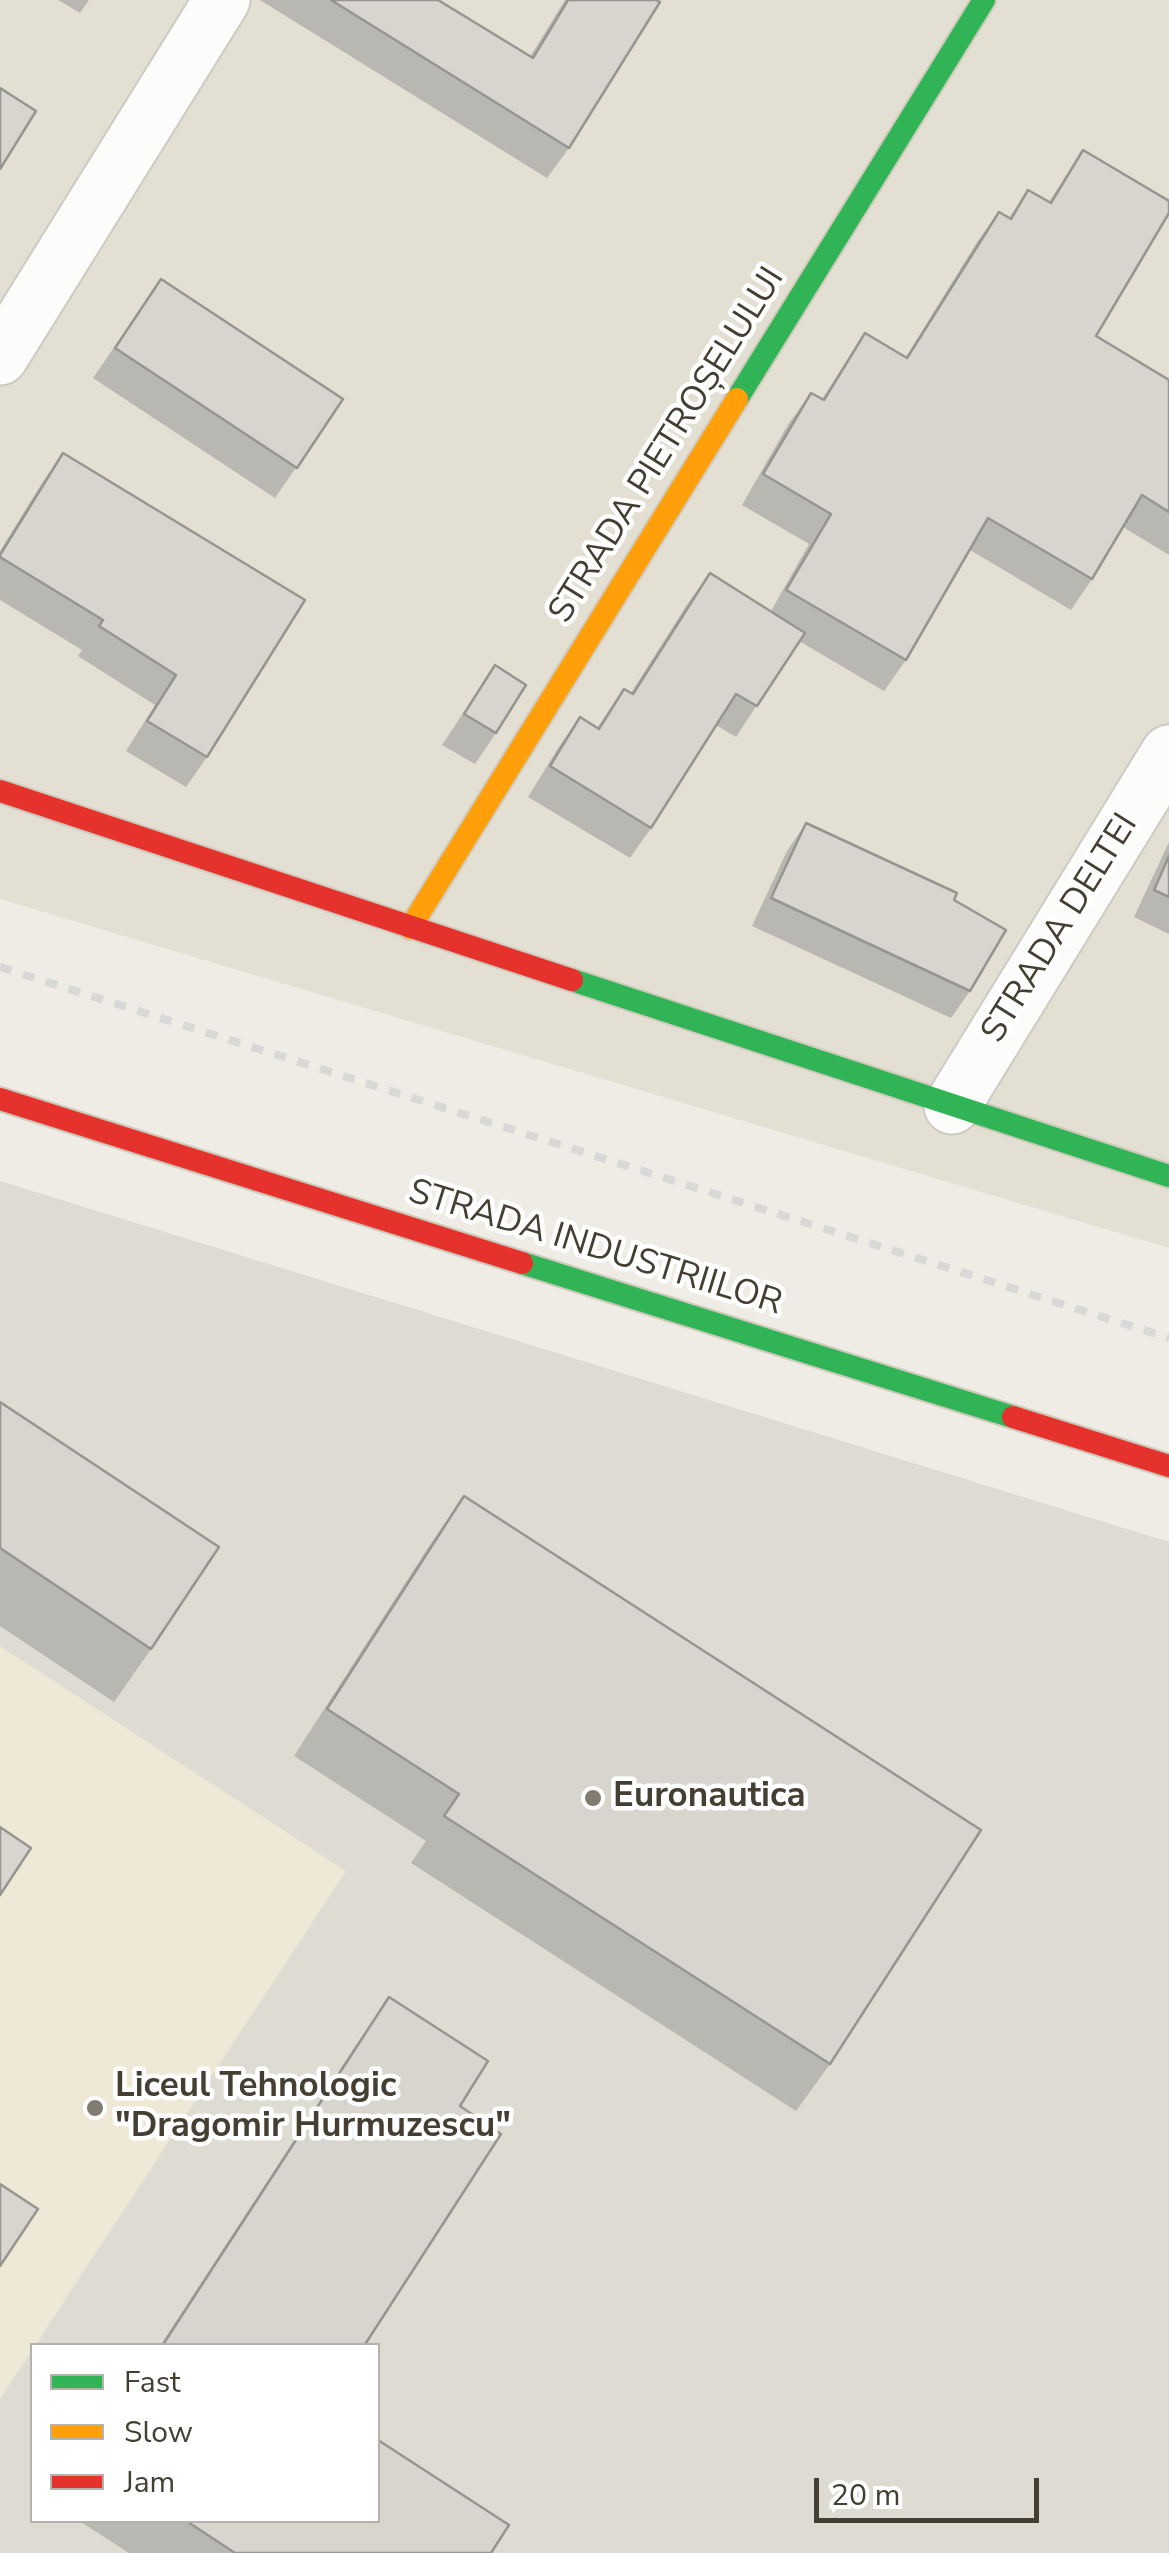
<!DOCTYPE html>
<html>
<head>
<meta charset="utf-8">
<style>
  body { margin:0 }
  #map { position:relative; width:1169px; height:2553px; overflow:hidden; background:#eeece5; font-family:"Nunito Sans",sans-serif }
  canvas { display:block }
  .legend { position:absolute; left:30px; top:2343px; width:350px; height:180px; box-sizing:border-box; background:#fff; border:2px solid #b4b2ad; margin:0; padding:12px 18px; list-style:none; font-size:30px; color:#443f32 }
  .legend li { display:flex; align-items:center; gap:20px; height:50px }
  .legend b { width:50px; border:2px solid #b4b2ad }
  .scale { position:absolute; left:814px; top:2478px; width:225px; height:45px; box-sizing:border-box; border:5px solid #443f32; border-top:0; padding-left:12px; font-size:30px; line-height:35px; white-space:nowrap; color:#443f32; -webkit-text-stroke:8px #fff; paint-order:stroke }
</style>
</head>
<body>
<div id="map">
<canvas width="1169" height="2553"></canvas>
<ul class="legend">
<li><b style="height:12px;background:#30b455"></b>Fast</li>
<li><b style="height:12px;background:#ff9f0a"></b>Slow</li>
<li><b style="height:12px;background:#e5322d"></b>Jam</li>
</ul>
<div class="scale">20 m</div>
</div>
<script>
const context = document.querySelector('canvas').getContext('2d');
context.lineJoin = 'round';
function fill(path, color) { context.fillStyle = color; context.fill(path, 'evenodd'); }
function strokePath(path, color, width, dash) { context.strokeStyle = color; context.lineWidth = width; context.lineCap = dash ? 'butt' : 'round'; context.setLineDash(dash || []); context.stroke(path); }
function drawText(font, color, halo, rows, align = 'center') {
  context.font = font + ' "Nunito Sans",sans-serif'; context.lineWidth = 9; context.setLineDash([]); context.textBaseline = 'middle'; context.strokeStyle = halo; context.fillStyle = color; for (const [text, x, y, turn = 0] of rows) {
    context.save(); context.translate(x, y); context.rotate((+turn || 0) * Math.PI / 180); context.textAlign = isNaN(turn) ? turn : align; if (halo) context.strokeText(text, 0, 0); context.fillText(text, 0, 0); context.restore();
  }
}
fill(new Path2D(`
  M 0,0 L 1169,0 L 1169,1248 L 0,899 Z`), '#e3dfd2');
fill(new Path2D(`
  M 0,1181 L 1169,1542 L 1169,2553 L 0,2553 ZM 32,2346 L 378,2346 L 378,2520 L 32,2520 Z`), '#dedbd3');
fill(new Path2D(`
  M 0,1646 L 346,1871 L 0,2399 Z`), '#ede9d6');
const street = new Path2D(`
  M 0,357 L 222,0
  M 952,1106 L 1169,753`);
const fast = new Path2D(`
  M 737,399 L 984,0
  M 572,980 L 1169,1176
  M 522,1263 L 1013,1417`);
const slow = new Path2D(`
  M 410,928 L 737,399`);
const jam = new Path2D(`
  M 0,791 L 572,980
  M 0,1099 L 522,1263
  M 1013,1417 L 1169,1466`);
strokePath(street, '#cccac3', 59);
strokePath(fast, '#cecabb', 26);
strokePath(slow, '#cecabb', 26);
strokePath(jam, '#cecabb', 26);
strokePath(street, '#fcfcfb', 55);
strokePath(fast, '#30b455', 22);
strokePath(slow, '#ff9f0a', 22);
strokePath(jam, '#e5322d', 22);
strokePath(new Path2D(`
  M 0,967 L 1169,1338`), '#d8d8d7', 8, [12, 12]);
fill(new Path2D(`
  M 58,0 L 89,0 L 80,13 Z
  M 260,0 L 438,0 L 530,57 L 565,0 L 656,0 L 569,148 L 547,178 Z
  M 1083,150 L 1096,336 L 1169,380 L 1169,555 L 1123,527 L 1092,579 L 1071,610 L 970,550 L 906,660 L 884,691 L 799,641 L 736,737 L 716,725 L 651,828 L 630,858 L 528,797 L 558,748 L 580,717 L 597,728 L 624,689 L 631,693 L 688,603 L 710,573 L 771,611 L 809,544 L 742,505 L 789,423 L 811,393 L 822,399 L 865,333 L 906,357 L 977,242 L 999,212 L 1009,218 L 1028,190 L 1049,202 Z
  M 161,279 L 343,399 L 275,498 L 93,378 Z
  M 63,453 L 305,600 L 207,757 L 186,787 L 126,751 L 155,705 L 78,656 L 82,650 L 0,600 L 0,551 L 42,483 Z
  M 495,665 L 496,733 L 475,764 L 442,745 Z
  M 806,823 L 954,900 L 970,991 L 951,1018 L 752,926 L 787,851 Z
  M 1169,842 L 1169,934 L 1134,917 Z
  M 0,1402 L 151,1649 L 114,1702 L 0,1626 Z
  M 464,1496 L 830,2064 L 796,2111 L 411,1863 L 426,1841 L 294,1756 L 431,1543 Z
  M 389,1997 L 460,2106 L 364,2346 L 160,2346 L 356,2045 Z
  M 78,2520 L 378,2520 L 491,2553 L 129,2553 Z`), '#b9b7b1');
const building = new Path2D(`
  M 331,0 L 438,0 L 533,58 L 568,0 L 656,0 L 660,2 L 569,148 Z
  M 0,88 L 36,111 L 0,169 Z
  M 1083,150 L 1169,201 L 1169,213 L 1096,336 L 1169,380 L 1169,512 L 1142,495 L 1092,579 L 988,518 L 906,660 L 786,590 L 831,514 L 763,474 L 811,393 L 824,400 L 865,333 L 907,358 L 999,212 L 1011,219 L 1028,190 L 1051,203 Z
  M 161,279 L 343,399 L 297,468 L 115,348 Z
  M 63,453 L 305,600 L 207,757 L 147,721 L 176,675 L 99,626 L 103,620 L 0,557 L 0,555 Z
  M 710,573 L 805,633 L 757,706 L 736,694 L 651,828 L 550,766 L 580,717 L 599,729 L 624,689 L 633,694 Z
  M 495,665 L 526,685 L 496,733 L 464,714 Z
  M 806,823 L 957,893 L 954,900 L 1006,930 L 970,991 L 771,898 Z
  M 1169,856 L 1169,897 L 1154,890 Z
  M 0,1402 L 219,1547 L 151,1649 L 0,1548 Z
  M 464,1496 L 981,1830 L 830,2064 L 444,1816 L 459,1794 L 327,1709 Z
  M 0,1827 L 31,1848 L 0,1895 Z
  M 389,1997 L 488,2061 L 460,2106 L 501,2134 L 364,2346 L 162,2346 Z
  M 0,2184 L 38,2209 L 0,2266 Z
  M 378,2440 L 509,2525 L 491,2553 L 235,2553 L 185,2520 L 378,2520 Z`);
fill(building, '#d7d5ce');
strokePath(building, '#969590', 2.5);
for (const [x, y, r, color] of [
  [593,1798,10,"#807c71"],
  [95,2108,10,"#807c71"]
]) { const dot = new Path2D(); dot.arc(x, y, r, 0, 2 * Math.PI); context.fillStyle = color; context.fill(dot); strokePath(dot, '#fff', 4); }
drawText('35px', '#443f32', '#fff', [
  ["STRADA PIETROȘELULUI",668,446,-58],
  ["STRADA DELTEI",1061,929,-58],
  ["STRADA INDUSTRIILOR",595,1249,17]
]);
drawText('bold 35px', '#443f32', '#fff', [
  ["Euronautica",613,1798],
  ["Liceul Tehnologic",115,2088],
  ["\"Dragomir Hurmuzescu\"",115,2128]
], 'left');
</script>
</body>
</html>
